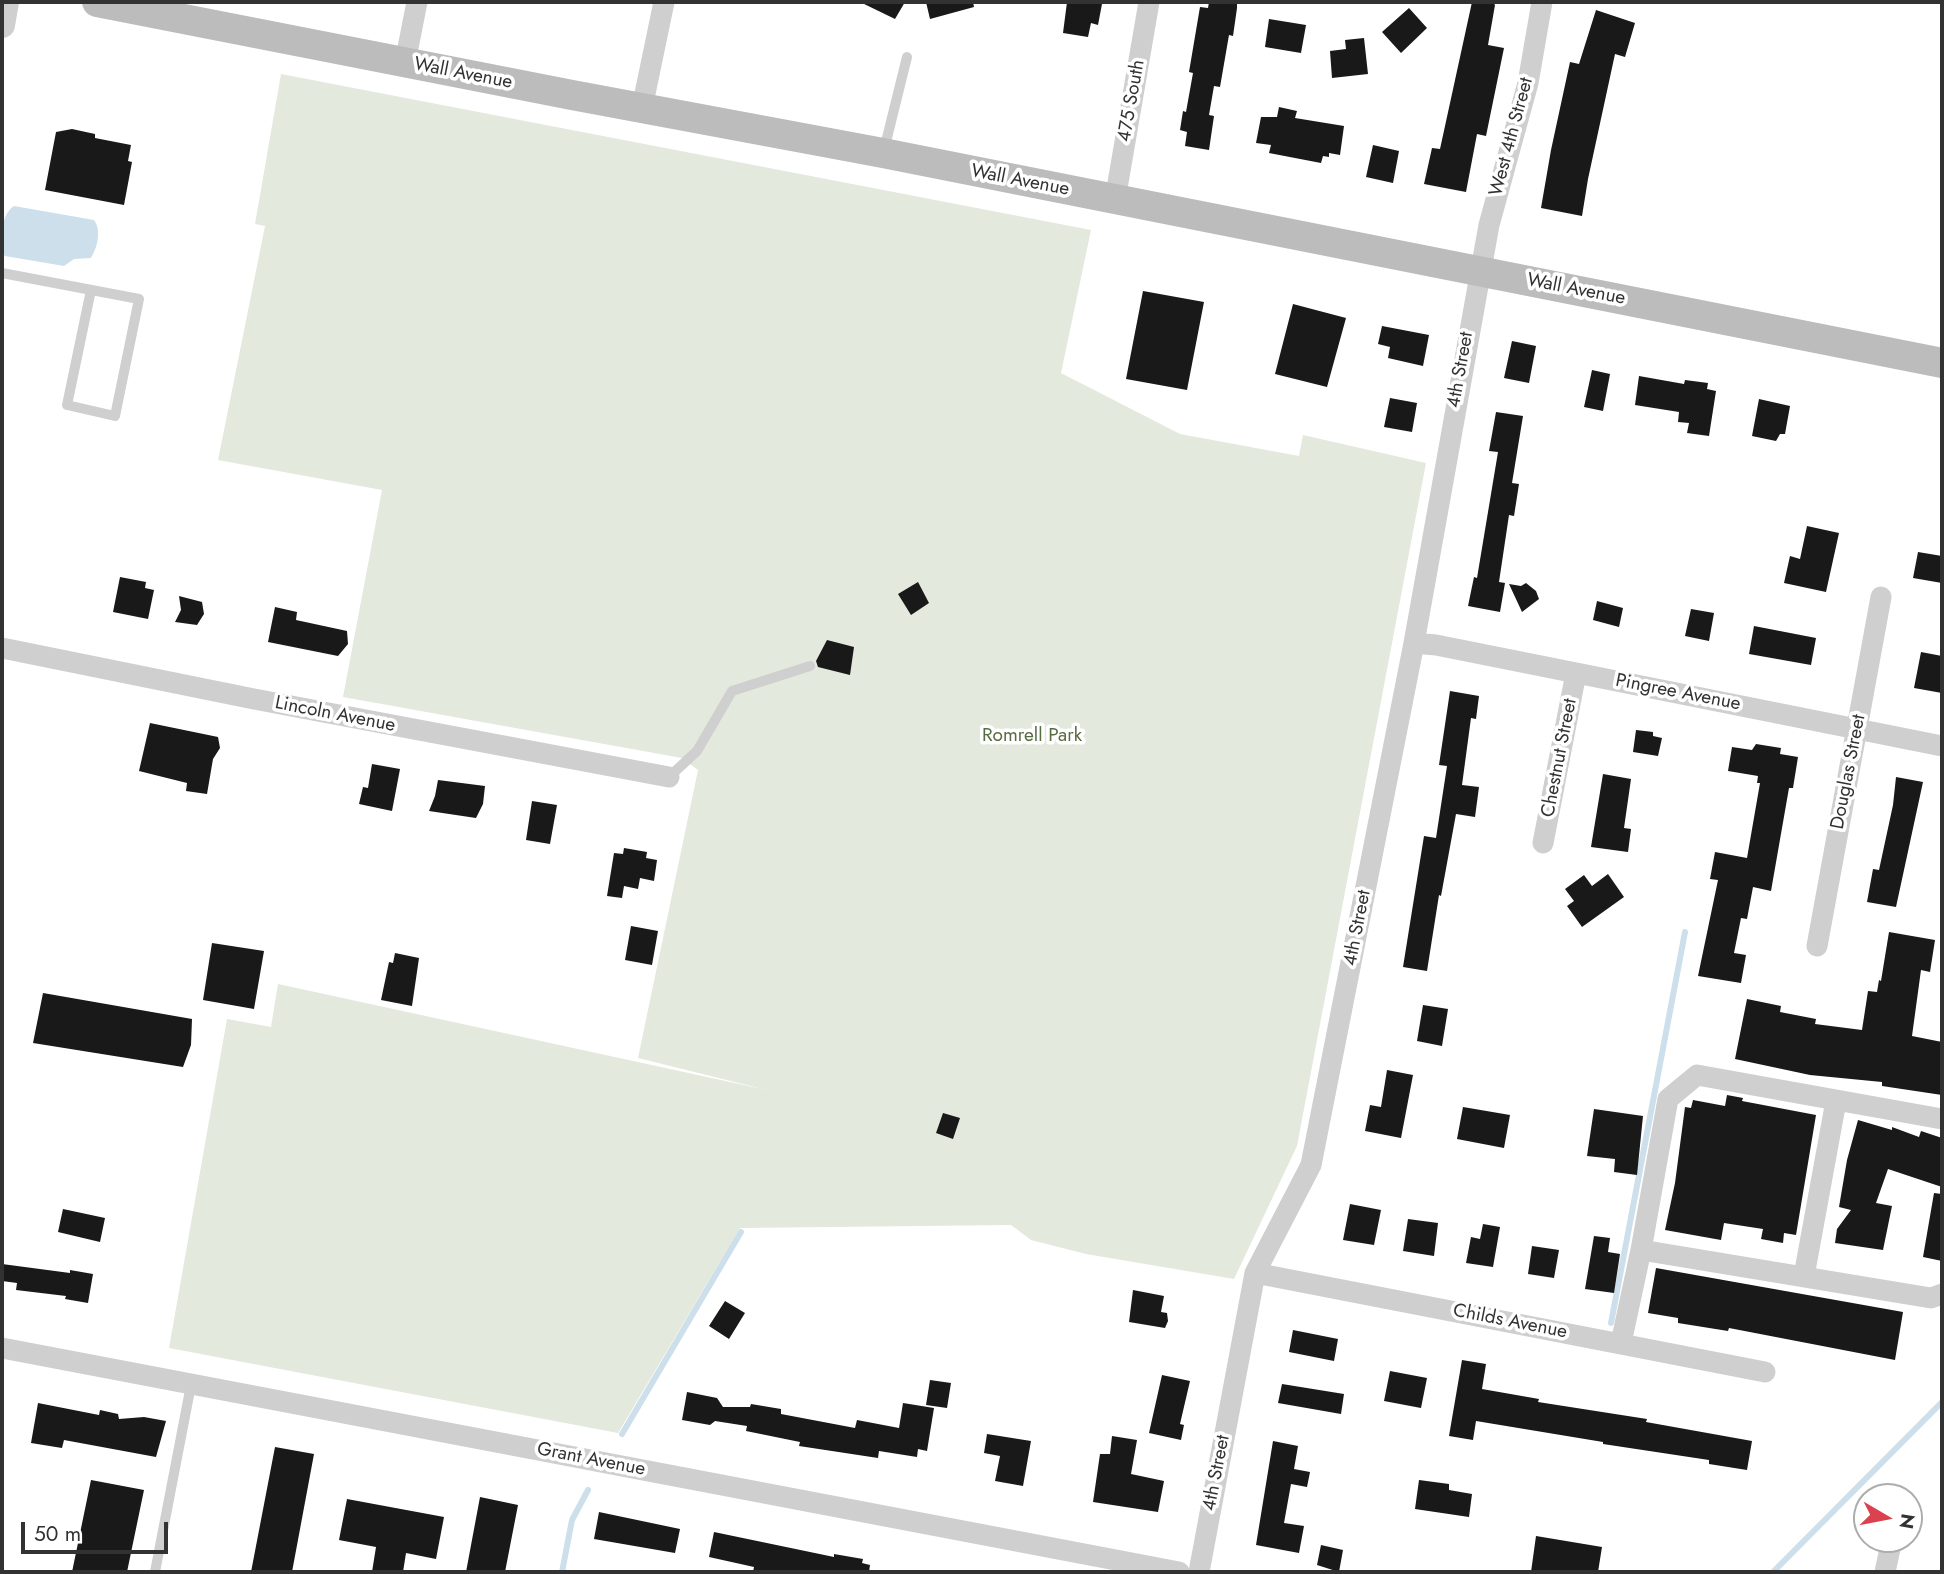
<!DOCTYPE html>
<html>
<head>
<meta charset="utf-8">
<style>
  body { margin:0 }
  #map { position:relative; width:1944px; height:1574px; overflow:hidden; background:#fff; font-family:Jost,sans-serif }
  canvas { display:block }
  .frame { position:absolute; inset:0; border:4px solid #323232; pointer-events:none }
  .north { position:absolute; left:1853px; top:1483px; width:70px; height:70px; box-sizing:border-box; background:#fff; border:2px solid #adadad; border-radius:50%; rotate:100deg; font-size:19px; font-weight:700; line-height:28px; text-align:center; color:#323232 }
  .north::after { content:''; display:block; margin:auto; width:24px; height:32px; background:#db4250; clip-path:polygon(50% 0,100% 100%,50% 72%,0 100%) }
  .scale { position:absolute; left:21px; top:1522px; width:147px; height:32px; box-sizing:border-box; border:4px solid #323232; border-top:0; padding-left:9px; font-size:21px; line-height:24px; white-space:nowrap; color:#323232; -webkit-text-stroke:5px #fff; paint-order:stroke }
</style>
</head>
<body>
<div id="map">
<canvas width="1944" height="1574"></canvas>
<div class="frame"></div>
<div class="north">N</div>
<div class="scale">50 m</div>
</div>
<script>
const context = document.querySelector('canvas').getContext('2d');
context.lineJoin = 'round';
function fill(path, color) { context.fillStyle = color; context.fill(path, 'evenodd'); }
function strokePath(path, color, width, dash) { context.strokeStyle = color; context.lineWidth = width; context.lineCap = dash ? 'butt' : 'round'; context.setLineDash(dash || []); context.stroke(path); }
function drawText(font, color, halo, rows, align = 'center') {
  context.font = font + ' Jost,sans-serif'; context.lineWidth = 7; context.setLineDash([]); context.textBaseline = 'middle'; context.strokeStyle = halo; context.fillStyle = color; for (const [text, x, y, turn = 0] of rows) {
    context.save(); context.translate(x, y); context.rotate((+turn || 0) * Math.PI / 180); context.textAlign = isNaN(turn) ? turn : align; if (halo) context.strokeText(text, 0, 0); context.fillText(text, 0, 0); context.restore();
  }
}
fill(new Path2D(`
  M 281,74 L 1091,230 L 1061,373 L 1180,434 L 1299,456 L 1303,435 L 1426,463 L 1297,1146 L 1234,1279 L 1086,1254 L 1031,1240 L 1011,1225 L 740,1228 L 618,1433 L 169,1348 L 227,1019 L 271,1027 L 278,984 L 767,1090 L 638,1058 L 698,770 L 682,758 L 343,697 L 382,490 L 218,460 L 265,226 L 255,224 Z`), '#e3e9dc');
fill(new Path2D(`
  M 14,206 L 94,220 C 102,231 97,248 91,258 L 74,259 L 64,266 L 5,256 L 2,253 C 2,238 0,215 14,206 Z`), '#cddfea');
strokePath(new Path2D(`
  M 1611,1323 L 1685,932
  M 622,1434 L 741,1232
  M 562,1572 L 572,1520 L 588,1490
  M 1773,1572 L 1942,1402`), '#cddfea', 6);
fill(new Path2D(`
  M 860,2 L 905,2 L 895,19 Z
  M 926,2 L 973,2 L 974,7 L 930,19 Z
  M 1067,2 L 1102,4 L 1098,25 L 1091,23 L 1088,37 L 1063,33 Z
  M 1209,2 L 1237,2 L 1237,8 L 1233,36 L 1229,35 L 1220,87 L 1214,86 L 1209,115 L 1214,116 L 1209,150 L 1185,146 L 1187,132 L 1180,130 L 1183,111 L 1186,112 L 1193,73 L 1189,72 L 1200,7 L 1208,8 Z
  M 1472,2 L 1493,2 L 1495,5 L 1488,45 L 1504,48 L 1486,136 L 1477,134 L 1466,192 L 1424,184 L 1432,148 L 1440,149 Z
  M 1409,8 L 1427,28 L 1401,53 L 1382,32 Z
  M 1596,10 L 1635,23 L 1625,57 L 1615,54 L 1588,179 L 1582,216 L 1541,208 L 1551,150 L 1570,62 L 1579,64 Z
  M 1269,19 L 1306,25 L 1301,53 L 1265,47 Z
  M 1364,38 L 1368,74 L 1332,78 L 1330,51 L 1346,49 L 1345,40 Z
  M 1279,107 L 1297,111 L 1295,118 L 1344,126 L 1340,155 L 1329,153 L 1329,157 L 1323,156 L 1321,163 L 1269,153 L 1271,145 L 1256,143 L 1261,117 L 1277,117 Z
  M 72,129 L 95,134 L 95,138 L 131,145 L 128,161 L 132,162 L 124,205 L 45,190 L 56,132 Z
  M 1373,145 L 1399,151 L 1393,183 L 1366,177 Z
  M 1143,291 L 1204,302 L 1187,390 L 1126,379 Z
  M 1293,304 L 1346,318 L 1327,387 L 1275,374 Z
  M 1382,326 L 1429,335 L 1423,366 L 1388,358 L 1390,347 L 1378,344 Z
  M 1512,341 L 1536,346 L 1529,383 L 1504,378 Z
  M 1592,370 L 1610,374 L 1603,411 L 1584,407 Z
  M 1639,376 L 1684,384 L 1685,380 L 1708,383 L 1707,389 L 1716,391 L 1709,436 L 1687,433 L 1689,423 L 1678,422 L 1679,412 L 1635,405 Z
  M 1390,398 L 1417,403 L 1412,432 L 1384,427 Z
  M 1759,399 L 1790,406 L 1785,434 L 1780,434 L 1776,441 L 1752,436 Z
  M 1496,412 L 1523,416 L 1512,483 L 1519,484 L 1514,516 L 1509,515 L 1499,582 L 1505,583 L 1500,612 L 1468,606 L 1474,577 L 1477,578 L 1498,452 L 1489,451 Z
  M 1807,526 L 1839,533 L 1826,592 L 1784,583 L 1790,556 L 1800,559 Z
  M 1918,552 L 1942,556 L 1942,583 L 1913,578 Z
  M 120,577 L 146,582 L 145,588 L 154,590 L 148,619 L 113,612 Z
  M 918,582 L 929,603 L 911,615 L 898,594 Z
  M 1526,583 L 1536,591 L 1539,599 L 1522,612 L 1509,584 L 1521,586 Z
  M 179,596 L 202,602 L 204,614 L 197,625 L 175,622 L 181,610 Z
  M 1597,601 L 1623,608 L 1619,627 L 1593,620 Z
  M 275,607 L 297,612 L 296,620 L 347,631 L 348,644 L 338,656 L 268,642 Z
  M 1691,609 L 1714,613 L 1709,641 L 1685,636 Z
  M 1754,626 L 1816,638 L 1811,665 L 1749,654 Z
  M 827,640 L 854,647 L 850,675 L 818,667 L 816,661 Z
  M 1921,652 L 1942,656 L 1942,693 L 1914,688 Z
  M 1450,691 L 1479,696 L 1476,719 L 1471,718 L 1462,785 L 1479,787 L 1475,817 L 1456,814 L 1441,896 L 1439,895 L 1427,971 L 1403,967 L 1424,836 L 1436,838 L 1447,766 L 1439,765 Z
  M 150,723 L 218,737 L 220,748 L 213,759 L 207,794 L 186,791 L 187,783 L 139,771 Z
  M 1636,730 L 1653,732 L 1653,736 L 1662,738 L 1658,756 L 1633,752 Z
  M 1756,744 L 1781,748 L 1780,754 L 1798,757 L 1793,788 L 1789,788 L 1771,891 L 1753,887 L 1747,919 L 1741,918 L 1734,953 L 1746,955 L 1741,983 L 1698,976 L 1718,880 L 1710,879 L 1715,852 L 1747,858 L 1760,783 L 1757,783 L 1758,776 L 1728,771 L 1732,747 L 1752,750 Z
  M 372,764 L 400,769 L 392,811 L 359,804 L 363,787 L 368,788 Z
  M 1603,774 L 1631,779 L 1624,828 L 1631,829 L 1628,852 L 1591,847 Z
  M 1896,777 L 1923,782 L 1896,907 L 1867,902 L 1873,869 L 1879,870 L 1893,805 Z
  M 438,780 L 485,786 L 483,804 L 476,818 L 429,811 L 435,796 Z
  M 532,801 L 557,805 L 550,844 L 526,840 Z
  M 624,848 L 647,852 L 646,858 L 657,860 L 654,881 L 640,878 L 638,889 L 624,886 L 622,898 L 607,896 L 614,853 L 623,854 Z
  M 1608,874 L 1624,897 L 1582,927 L 1567,906 L 1574,901 L 1565,889 L 1584,875 L 1592,886 Z
  M 631,926 L 658,931 L 652,965 L 625,960 Z
  M 1889,932 L 1935,940 L 1930,972 L 1921,970 L 1912,1036 L 1942,1042 L 1942,1095 L 1882,1086 L 1882,1082 L 1810,1075 L 1735,1059 L 1747,999 L 1781,1006 L 1780,1012 L 1816,1019 L 1815,1024 L 1862,1030 L 1868,991 L 1877,992 L 1879,980 L 1881,981 Z
  M 212,943 L 264,951 L 254,1009 L 203,1000 Z
  M 395,953 L 419,958 L 412,1006 L 381,1000 L 389,962 L 393,963 Z
  M 43,993 L 192,1019 L 191,1045 L 183,1067 L 33,1043 Z
  M 1423,1005 L 1448,1009 L 1442,1046 L 1417,1041 Z
  M 1387,1070 L 1413,1075 L 1401,1138 L 1365,1131 L 1370,1105 L 1381,1107 Z
  M 1727,1095 L 1743,1098 L 1742,1101 L 1816,1115 L 1796,1235 L 1784,1233 L 1783,1243 L 1761,1239 L 1763,1229 L 1724,1223 L 1721,1240 L 1665,1230 L 1675,1183 L 1685,1107 L 1691,1108 L 1693,1100 L 1725,1106 Z
  M 1463,1107 L 1510,1115 L 1504,1148 L 1457,1139 Z
  M 1594,1109 L 1643,1116 L 1637,1175 L 1614,1172 L 1615,1159 L 1587,1156 Z
  M 943,1113 L 960,1118 L 953,1139 L 936,1133 Z
  M 1858,1120 L 1892,1130 L 1892,1127 L 1919,1137 L 1921,1131 L 1942,1138 L 1942,1187 L 1888,1169 L 1876,1203 L 1892,1206 L 1883,1250 L 1835,1243 L 1837,1229 L 1851,1210 L 1839,1207 L 1847,1160 Z
  M 1934,1193 L 1942,1194 L 1942,1261 L 1923,1257 Z
  M 1350,1204 L 1381,1210 L 1374,1245 L 1343,1240 Z
  M 63,1209 L 105,1218 L 100,1242 L 58,1232 Z
  M 1408,1219 L 1438,1223 L 1434,1256 L 1403,1251 Z
  M 1483,1224 L 1500,1227 L 1493,1267 L 1466,1263 L 1471,1237 L 1480,1239 Z
  M 1594,1236 L 1610,1238 L 1608,1252 L 1620,1254 L 1614,1293 L 1585,1289 Z
  M 1532,1246 L 1559,1250 L 1554,1278 L 1528,1274 Z
  M 2,1264 L 70,1273 L 70,1270 L 93,1274 L 88,1303 L 65,1299 L 66,1296 L 16,1290 L 17,1283 L 2,1281 Z
  M 1656,1268 L 1903,1312 L 1895,1360 L 1729,1328 L 1728,1331 L 1678,1323 L 1678,1318 L 1648,1313 Z
  M 1133,1290 L 1164,1296 L 1161,1312 L 1167,1313 L 1168,1321 L 1165,1328 L 1129,1322 Z
  M 725,1301 L 745,1313 L 729,1339 L 709,1326 Z
  M 1293,1330 L 1338,1339 L 1334,1361 L 1289,1352 Z
  M 1462,1360 L 1486,1364 L 1482,1389 L 1539,1399 L 1538,1402 L 1647,1419 L 1646,1422 L 1752,1441 L 1747,1470 L 1709,1464 L 1709,1460 L 1603,1444 L 1603,1442 L 1476,1421 L 1473,1440 L 1449,1436 Z
  M 1390,1371 L 1427,1378 L 1421,1408 L 1384,1401 Z
  M 1162,1375 L 1190,1381 L 1180,1424 L 1184,1425 L 1181,1440 L 1149,1433 Z
  M 930,1380 L 951,1383 L 947,1408 L 926,1405 Z
  M 1282,1384 L 1344,1394 L 1341,1414 L 1278,1403 Z
  M 687,1392 L 717,1398 L 723,1407 L 750,1407 L 751,1404 L 781,1409 L 781,1414 L 855,1428 L 857,1420 L 899,1428 L 903,1403 L 934,1408 L 927,1451 L 918,1449 L 917,1457 L 879,1451 L 878,1458 L 799,1446 L 800,1442 L 746,1431 L 747,1426 L 715,1421 L 710,1425 L 682,1420 Z
  M 38,1403 L 99,1415 L 100,1410 L 118,1414 L 119,1419 L 144,1417 L 166,1421 L 156,1457 L 64,1440 L 62,1448 L 31,1443 Z
  M 987,1434 L 1031,1441 L 1023,1486 L 995,1481 L 1000,1456 L 984,1453 Z
  M 1112,1436 L 1137,1440 L 1131,1474 L 1164,1481 L 1158,1512 L 1093,1502 L 1100,1454 L 1110,1454 Z
  M 1273,1441 L 1298,1446 L 1294,1469 L 1310,1472 L 1307,1487 L 1291,1484 L 1284,1523 L 1304,1526 L 1299,1553 L 1256,1545 Z
  M 275,1447 L 314,1454 L 292,1572 L 251,1572 Z
  M 91,1480 L 144,1490 L 127,1572 L 72,1572 Z
  M 1419,1480 L 1449,1484 L 1449,1490 L 1472,1494 L 1469,1517 L 1415,1509 Z
  M 480,1497 L 518,1505 L 505,1572 L 466,1572 Z
  M 347,1499 L 444,1517 L 436,1559 L 406,1553 L 403,1572 L 372,1572 L 376,1547 L 339,1540 Z
  M 599,1512 L 680,1529 L 675,1553 L 594,1539 Z
  M 714,1532 L 834,1557 L 834,1554 L 863,1559 L 862,1563 L 870,1565 L 869,1572 L 753,1572 L 754,1567 L 709,1557 Z
  M 1536,1536 L 1602,1547 L 1598,1572 L 1531,1572 Z
  M 1321,1545 L 1343,1550 L 1339,1572 L 1317,1565 Z`), '#191919');
strokePath(new Path2D(`
  M 884,150 L 907,57
  M 2,273 L 139,299 L 115,416 L 67,405 L 91,290
  M 669,777 L 697,751 L 732,691 L 810,666
  M 155,1572 L 191,1385`), '#cfcfcf', 10);
strokePath(new Path2D(`
  M 405,63 L 417,2
  M 642,108 L 664,2
  M 1115,200 L 1149,2
  M 1414,643 L 1436,645 L 1942,746
  M 2,648 L 254,699 L 669,777
  M 1543,843 L 1576,673
  M 1817,946 L 1881,597
  M 1641,1250 L 1931,1298 L 1942,1294
  M 1255,1273 L 1765,1372
  M 1804,1276 L 1836,1101
  M 1621,1343 L 1641,1250 L 1668,1099 L 1697,1075 L 1942,1119
  M 2,1348 L 1179,1572
  M 1199,1572 L 1255,1273 L 1311,1165 L 1414,643 L 1489,225 L 1528,83 L 1542,2
  M 1885,1572 L 1891,1544`), '#cfcfcf', 21);
strokePath(new Path2D(`
  M 2,25 L 6,2`), '#cfcfcf', 26);
strokePath(new Path2D(`
  M 97,2 L 572,95 L 883,153 L 1942,363`), '#bcbcbc', 30);
drawText('19px', '#323232', '#fff', [
  ["Wall Avenue",463,74,11],
  ["475 South",1132,101,-80],
  ["West 4th Street",1512,137,-75],
  ["Wall Avenue",1020,181,11],
  ["Wall Avenue",1576,290,11],
  ["4th Street",1461,370,-80],
  ["Pingree Avenue",1678,693,11],
  ["Lincoln Avenue",335,715,11],
  ["Chestnut Street",1560,758,-79],
  ["Douglas Street",1849,772,-79],
  ["4th Street",1358,928,-79],
  ["Childs Avenue",1510,1322,11],
  ["Grant Avenue",591,1460,11],
  ["4th Street",1217,1473,-79]
]);
drawText('19px', '#566c41', '#fff', [
  ["Romrell Park",1032,736]
]);
</script>
</body>
</html>
